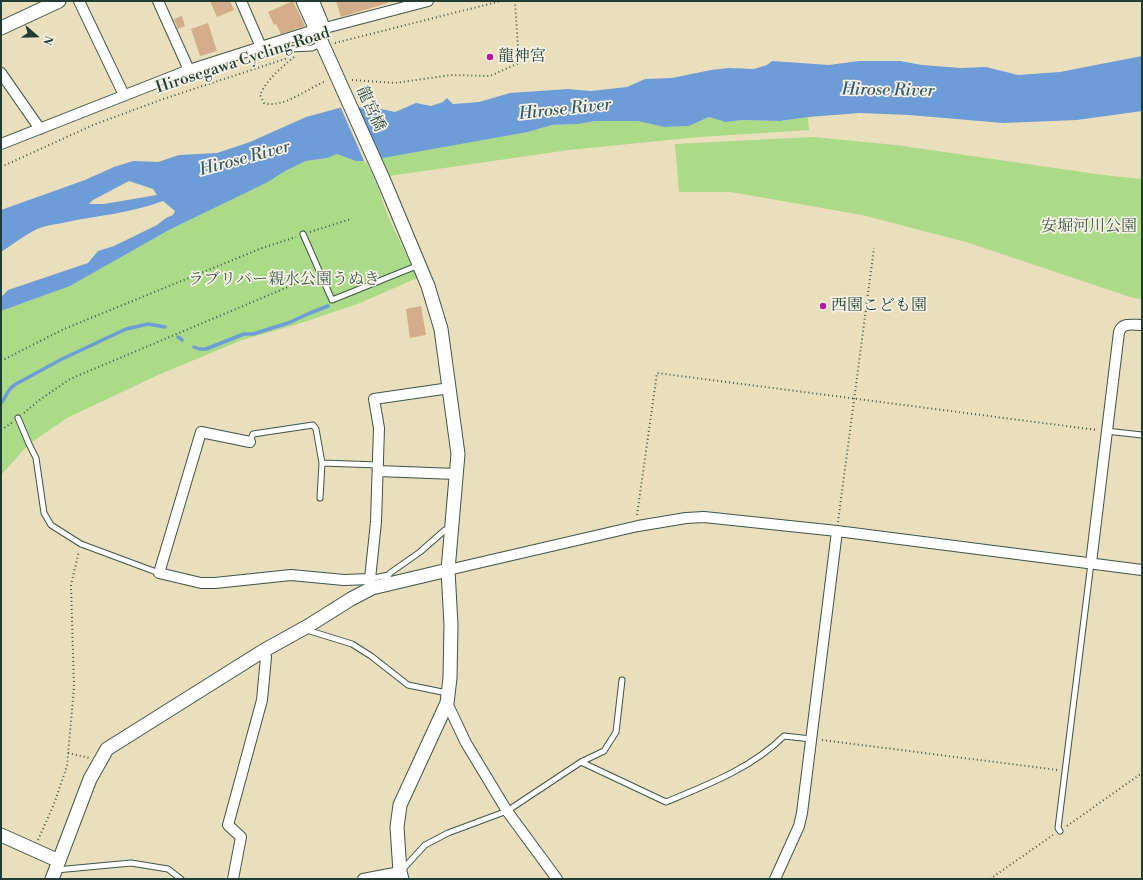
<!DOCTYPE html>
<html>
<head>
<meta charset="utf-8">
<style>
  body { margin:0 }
  #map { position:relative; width:1143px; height:880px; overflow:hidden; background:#eadfbc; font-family:"Libre Bodoni",serif }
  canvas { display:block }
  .frame { position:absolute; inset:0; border:2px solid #1f3d34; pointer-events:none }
  .north { position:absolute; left:16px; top:16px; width:40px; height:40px; -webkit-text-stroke:3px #f7f3e8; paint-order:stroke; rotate:110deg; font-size:11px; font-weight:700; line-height:16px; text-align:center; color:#1f3d34 }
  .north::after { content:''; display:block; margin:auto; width:14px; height:18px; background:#1f3d34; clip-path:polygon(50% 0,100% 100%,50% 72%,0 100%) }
</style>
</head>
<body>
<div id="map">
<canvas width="1143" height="880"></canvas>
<div class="frame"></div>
<div class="north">N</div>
</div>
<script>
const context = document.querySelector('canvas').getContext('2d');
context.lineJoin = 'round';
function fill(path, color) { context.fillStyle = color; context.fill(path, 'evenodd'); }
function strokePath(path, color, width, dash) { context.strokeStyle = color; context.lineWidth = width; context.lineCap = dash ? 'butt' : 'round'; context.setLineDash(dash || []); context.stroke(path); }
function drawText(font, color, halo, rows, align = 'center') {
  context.font = font + ' "Libre Bodoni","Noto Serif JP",serif'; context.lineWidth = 3.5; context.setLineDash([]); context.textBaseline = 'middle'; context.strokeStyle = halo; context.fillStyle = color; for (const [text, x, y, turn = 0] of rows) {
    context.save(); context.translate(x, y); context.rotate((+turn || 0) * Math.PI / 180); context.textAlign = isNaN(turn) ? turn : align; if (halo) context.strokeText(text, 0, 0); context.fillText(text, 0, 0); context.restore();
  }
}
fill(new Path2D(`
  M 709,117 L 726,122 L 742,120 L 780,121 L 808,117 L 809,130 L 699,137 L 569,150 L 389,176 L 381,158 L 528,132 L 552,125 L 578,124 L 595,121 L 638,121 L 664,127 L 689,126 Z
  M 813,137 L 896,145 L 1103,175 L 1142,179 L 1142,299 L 1133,298 L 966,242 L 862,215 L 731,192 L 679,192 L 675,144 Z
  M 337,154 L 356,161 L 366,161 L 378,187 L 387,214 L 417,278 L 360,303 L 298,324 L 242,340 L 158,375 L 67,418 L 29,444 L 1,475 L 1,311 L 70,286 L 169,230 L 266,183 L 287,170 L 306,161 L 327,158 Z`), '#abda88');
fill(new Path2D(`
  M 1142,56 L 1142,111 L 1077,120 L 1003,123 L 909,115 L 860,113 L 808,117 L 780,121 L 742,120 L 726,122 L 709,117 L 689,126 L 664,127 L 638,121 L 595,121 L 578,124 L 552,125 L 528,132 L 366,161 L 356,161 L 337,154 L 327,158 L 306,161 L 287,170 L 266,183 L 169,230 L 70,286 L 1,311 L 1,297 L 8,290 L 88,263 L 98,251 L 114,246 L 157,225 L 166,218 L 173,215 L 175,211 L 163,201 C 132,213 100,215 67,222 C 58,224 47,225 37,229 C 25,235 13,244 1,252 L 1,210 L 85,180 L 114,167 L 133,161 L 158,162 L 179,155 L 217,153 L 250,142 L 306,117 L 343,107 L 377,108 L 395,112 L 416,103 L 431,106 L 443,102 L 447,98 L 453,104 L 479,102 L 510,93 L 568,89 L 591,91 L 627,87 L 645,79 L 672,78 L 711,70 L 729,68 L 754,69 L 767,65 L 772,61 L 829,65 L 859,61 L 900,61 L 922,65 L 961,68 L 986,67 L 1018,75 L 1060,72 ZM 129,181 L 153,189 L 157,195 L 104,204 L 89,204 L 93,200 Z`), '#6d9cd6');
fill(new Path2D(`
  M 343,105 L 355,106 L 379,160 L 365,163 L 340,106 Z`), '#eadfbc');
strokePath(new Path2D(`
  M 178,337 L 182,340
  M 194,347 L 199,349 L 206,349 L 244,334 L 253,334 L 288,323 L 310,313 L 328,306
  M 1,403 C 8,395 6,390 16,384 L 62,359 L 126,329 L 148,324 L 165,327`), '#6d9cd6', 3.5);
fill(new Path2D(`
  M 210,1 L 230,1 L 234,10 L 217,17 Z
  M 293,1 L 305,26 L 281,34 L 276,24 L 274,25 L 268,12 Z
  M 336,1 L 388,1 L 388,3 L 341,17 Z
  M 182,16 L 185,26 L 178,29 L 174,19 Z
  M 208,23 L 217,51 L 200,56 L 191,29 Z
  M 421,306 L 426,335 L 410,338 L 406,309 Z`), '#d3ad89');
const service = new Path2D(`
  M 262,48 L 267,50 L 312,48 L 321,44
  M 303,234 L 332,300 L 419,265
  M 18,418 L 29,444 L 36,458 L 44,513 L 51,525 L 81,544 L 159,573
  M 1106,431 L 1142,435
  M 250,442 L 253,434 L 313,425 L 316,429 L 322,463 L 320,498
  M 322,463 L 378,465
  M 370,579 L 388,575
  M 384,583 L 390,573 L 420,552 L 445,530 L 450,529
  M 308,626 L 310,631 L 352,644 L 371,656 L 408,685 L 447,693
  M 581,762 L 666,802 C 707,785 752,768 784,736 L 811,739
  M 1060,831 L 1058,828 L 1091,563
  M 403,869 L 425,845 L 448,833 L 507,811 L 581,762 L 604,751 L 616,732 L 622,680
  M 56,870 L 131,863 L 168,869 L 181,879`);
const minor = new Path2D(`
  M 79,1 L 124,95
  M 158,1 L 189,70
  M 241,1 L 261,47
  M 314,1 L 325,28 L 428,1
  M 1,73 L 40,129
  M 1,144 L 189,70 L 308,32
  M 250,442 L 201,432 L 159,573 L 201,583 L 215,583 L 291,575 L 344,580 L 370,579
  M 378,471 L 456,474
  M 1091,563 L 1119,332 C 1122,322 1133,325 1142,325
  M 448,570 L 638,526 L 686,518 L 704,517 L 837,531 L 1142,570
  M 370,584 L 370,579 L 376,522 L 379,428 L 374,399 L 450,388
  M 447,703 L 466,743 L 507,811 L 557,879
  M 233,879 L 241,837 L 228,825 L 262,700 L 266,657 L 263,651
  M 363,879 L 400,872
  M 775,879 L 799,826 L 802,813 L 837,531`);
const tertiary = new Path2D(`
  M 303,1 L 326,52
  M 1,28 L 59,1
  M 384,181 L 428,286 L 441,329 L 458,454 L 448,570 L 451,625 L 450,678 L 447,703 L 400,805 L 397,827 L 400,872 L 402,879
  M 1,835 L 59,861
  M 52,879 L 90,779 L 107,749 L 263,651 L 308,626 L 351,599 L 372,588 L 448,570`);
strokePath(service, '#3d5548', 7);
strokePath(minor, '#3d5548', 12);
strokePath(tertiary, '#3d5548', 15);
strokePath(new Path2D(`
  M 335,43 L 501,1
  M 294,57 C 281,68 267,79 260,95 L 264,103 C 283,109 308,88 326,81
  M 352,80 L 395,83 L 451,75 L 490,76 L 519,63 L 515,1
  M 1,167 L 93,125 L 166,98 L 288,58
  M 310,232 L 351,219
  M 1,361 L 64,329 L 262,248 L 296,237
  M 24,413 L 38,401 L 70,379 L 314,276
  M 1,430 L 13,422
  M 637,515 L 657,373 L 1097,430
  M 838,522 L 874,248
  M 822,740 L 1058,770
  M 68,753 L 90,758
  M 1067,826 L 1142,773
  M 38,840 L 54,804 L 67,766 L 74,687 L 71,585 L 79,551
  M 990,879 L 1053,835`), '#3d5548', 2, [1, 3]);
strokePath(service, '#fff', 5);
strokePath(minor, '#fff', 10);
strokePath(tertiary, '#fff', 13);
const tertiaryBridge = new Path2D(`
  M 326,52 L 384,181`);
strokePath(tertiaryBridge, '#3d5548', 15, []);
strokePath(tertiaryBridge, '#fff', 13);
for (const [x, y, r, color] of [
  [490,57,4,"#b5179e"],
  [823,306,4,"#b5179e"]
]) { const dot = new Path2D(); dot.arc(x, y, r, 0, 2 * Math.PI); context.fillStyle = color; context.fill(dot); strokePath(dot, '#f7f3e8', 1.5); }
drawText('16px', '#1f3d34', '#f7f3e8', [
  ["龍神宮",498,57],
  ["西園こども園",831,306]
], 'left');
drawText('16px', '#1f3d34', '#f7f3e8', [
  ["Hirosegawa Cycling Road",243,61,-18],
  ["龍宮橋",370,109,66]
]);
drawText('16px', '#3b5c45', '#f7f3e8', [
  ["安堀河川公園",1089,227],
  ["ラブリバー親水公園うぬき",284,280]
]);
drawText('italic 17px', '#365a65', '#f7f3e8', [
  ["Hirose River",888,91,1],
  ["Hirose River",565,110,-6],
  ["Hirose River",245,159,-15]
]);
</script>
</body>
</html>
